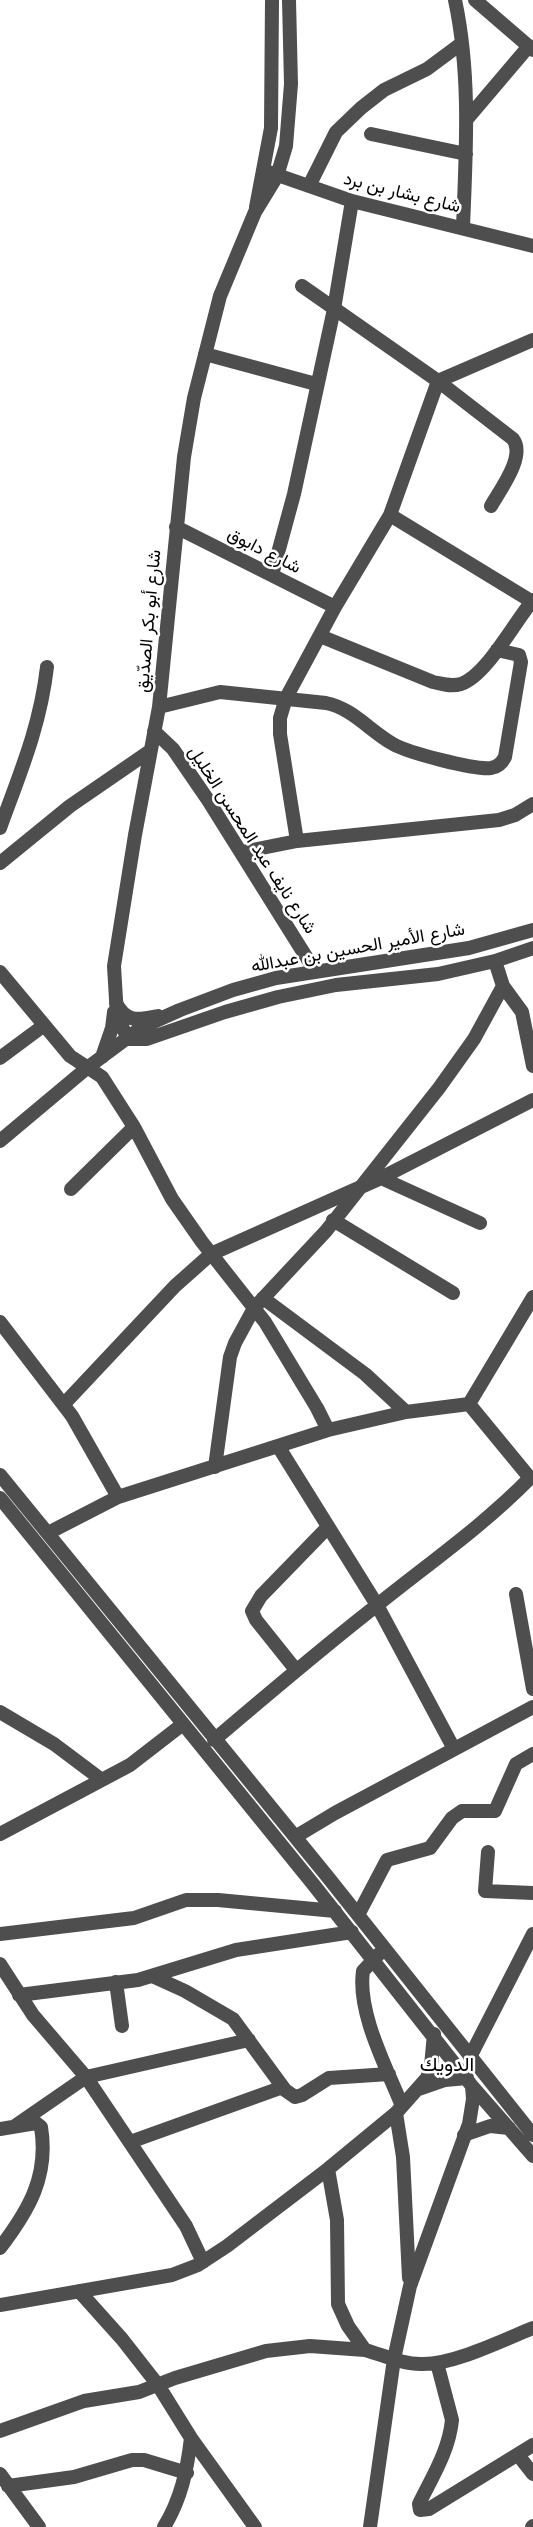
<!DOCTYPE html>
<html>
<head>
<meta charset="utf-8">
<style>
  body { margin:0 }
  canvas { display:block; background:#fff }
</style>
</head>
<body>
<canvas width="533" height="2527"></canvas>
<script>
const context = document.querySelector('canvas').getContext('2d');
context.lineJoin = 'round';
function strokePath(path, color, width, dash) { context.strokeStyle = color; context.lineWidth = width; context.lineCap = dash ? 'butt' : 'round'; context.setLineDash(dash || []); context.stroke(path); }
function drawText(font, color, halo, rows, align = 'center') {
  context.font = font + ' "PT Sans",Vazirmatn,sans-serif'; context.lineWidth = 5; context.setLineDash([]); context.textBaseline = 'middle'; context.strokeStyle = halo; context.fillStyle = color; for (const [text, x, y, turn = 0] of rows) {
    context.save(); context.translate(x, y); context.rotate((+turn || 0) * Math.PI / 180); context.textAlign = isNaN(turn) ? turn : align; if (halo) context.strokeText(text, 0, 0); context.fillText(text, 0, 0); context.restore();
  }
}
strokePath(new Path2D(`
  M 455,0 C 471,75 466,151 463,227
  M 475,0 L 533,50
  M 467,119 L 529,46
  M 371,134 L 466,154
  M 263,170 L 352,201 L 533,246
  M 309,186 L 336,132 L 361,108 L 384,90 L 427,69 L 462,43
  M 256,207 L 271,128 L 272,0
  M 302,286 L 438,381 L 513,439 C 526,456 500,490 491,506
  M 205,354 L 316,384
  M 390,515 L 531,601
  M 176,527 L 335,607
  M 272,575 L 294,494 L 334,309 L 352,201
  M 320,636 L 433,682 C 443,684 451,687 461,684 C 487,675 515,621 533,600
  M 159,707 L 220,692 L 326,703 C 352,708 370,731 393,744 C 409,753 474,770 491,768 C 498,767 502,763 505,757 L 521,662 L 519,655 L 497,650
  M 154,731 L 173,749 L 208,800 L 315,971
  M 0,828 C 20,773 40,727 47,667
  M 297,841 L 280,734 L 280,718 L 286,698 L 335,607 L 390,515 L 438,381 L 533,340
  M 242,852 L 297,841 L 499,820 L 515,815 L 533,804
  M 0,863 L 70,806 L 150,751
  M 495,961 L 503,986 L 522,1012 L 533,1066
  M 0,972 L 70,1056 L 102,1077 L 134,1127 L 172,1199 L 202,1242 L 265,1322 L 317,1408 L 328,1430 L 118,1497 L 48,1533
  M 116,1003 C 126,1023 138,1020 158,1016
  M 128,1039 L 117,1016 L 114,966 L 135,835 L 159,707 L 184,457 L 194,398 L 220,296 L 255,212 L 277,176 L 286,146 L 291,84 L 289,0
  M 128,1039 L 147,1039 L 225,1012 L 278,997 L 336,985 L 438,974 L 495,961 L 533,948
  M 102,1057 L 112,1028 L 114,1012
  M 0,1058 L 43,1026
  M 0,1141 L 87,1068 L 142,1027 L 180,1010 L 233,990 L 276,978 L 469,948 L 533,930
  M 381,1178 L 480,1223
  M 71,1189 L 134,1127
  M 333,1220 L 453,1293
  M 263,1298 L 365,1374 L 406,1412
  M 0,1322 L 72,1416 L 118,1497
  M 64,1404 L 175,1286 L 211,1254 L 381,1178 L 533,1100
  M 469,1404 L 533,1297
  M 328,1430 L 406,1412 L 469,1404
  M 278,1446 L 377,1605 L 454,1749
  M 215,1467 L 230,1357 L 235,1343 L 254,1308 L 326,1231 L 439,1088 L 474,1039 L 503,986
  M 0,1475 L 327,1876 L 533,2135
  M 0,1498 L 313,1884 L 472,2086 L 533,2156
  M 516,1594 L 533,1689
  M 296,1670 L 256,1620 L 252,1611 L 261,1596 L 328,1527
  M 0,1712 L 54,1744 L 102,1780
  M 214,1740 C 268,1694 321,1649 376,1606 C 428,1564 483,1526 530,1478 L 469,1404
  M 0,1834 L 130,1765 L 183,1724
  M 295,1837 L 335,1813 L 533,1707
  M 488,1852 L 485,1891 L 533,1893
  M 358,1915 L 387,1860 L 430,1848 L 452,1818 L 462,1811 L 495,1811 L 516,1764 L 533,1754
  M 0,1934 L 134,1918 L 186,1900 L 218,1900 L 335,1911
  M 379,1954 L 363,1971 C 357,2013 387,2068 402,2106
  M 0,1964 L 33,2015 L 86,2077 L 186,2226 L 203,2262
  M 152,1976 L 185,1991 L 233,2019 L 285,2090 L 295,2097 L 302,2095 L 329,2078 L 389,2074
  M 116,1982 L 122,2026
  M 19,1995 L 138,1980 L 236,1950 L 352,1932
  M 470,2057 L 533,1934
  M 419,2089 L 445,2080 L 467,2078
  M 396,2113 L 403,2157 L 409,2278
  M 15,2126 L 86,2077 L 249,2040
  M 0,2129 L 36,2123 L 41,2127 C 49,2176 29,2210 0,2248
  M 464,2135 L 490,2126 L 509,2128
  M 130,2142 L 283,2087
  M 328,2169 L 337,2220 L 338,2304 L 348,2326 L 365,2350 C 383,2355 404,2365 423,2364 C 455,2364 503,2340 533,2328
  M 79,2291 L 122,2339 L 158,2385 L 191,2438 L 255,2527
  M 0,2305 L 172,2275 L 198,2265 L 227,2246 L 328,2169 L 396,2113 L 427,2078 L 431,2066 L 434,2034
  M 437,2363 L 452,2420 C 449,2451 432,2477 419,2504 L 420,2510 L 429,2509 L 533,2445
  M 0,2431 L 84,2401 L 139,2392 L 175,2378 L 266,2351 L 310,2346 L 365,2350
  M 518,2455 L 533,2474
  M 0,2474 L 39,2527
  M 8,2486 L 74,2477 L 132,2460 L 144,2460 L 187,2473
  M 164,2527 C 181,2499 187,2471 191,2438
  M 370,2527 L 394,2359 L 410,2286 L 469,2124 L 473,2099 L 472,2086
  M 532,2527 L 533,2526`), '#4e4e4e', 14);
drawText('18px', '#000', '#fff', [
  ["شارع بشار بن برد",402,193,14],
  ["شارع دابوق",264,551,27],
  ["شارع أبو بكر الصدّيق",149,621,-85],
  ["شارع نايف عبد المحسن الخليل",252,840,57],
  ["شارع الأمير الحسين بن عبدالله",358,948,-10]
]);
drawText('20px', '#000', '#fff', [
  ["الدويك",447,2065]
]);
</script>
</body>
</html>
